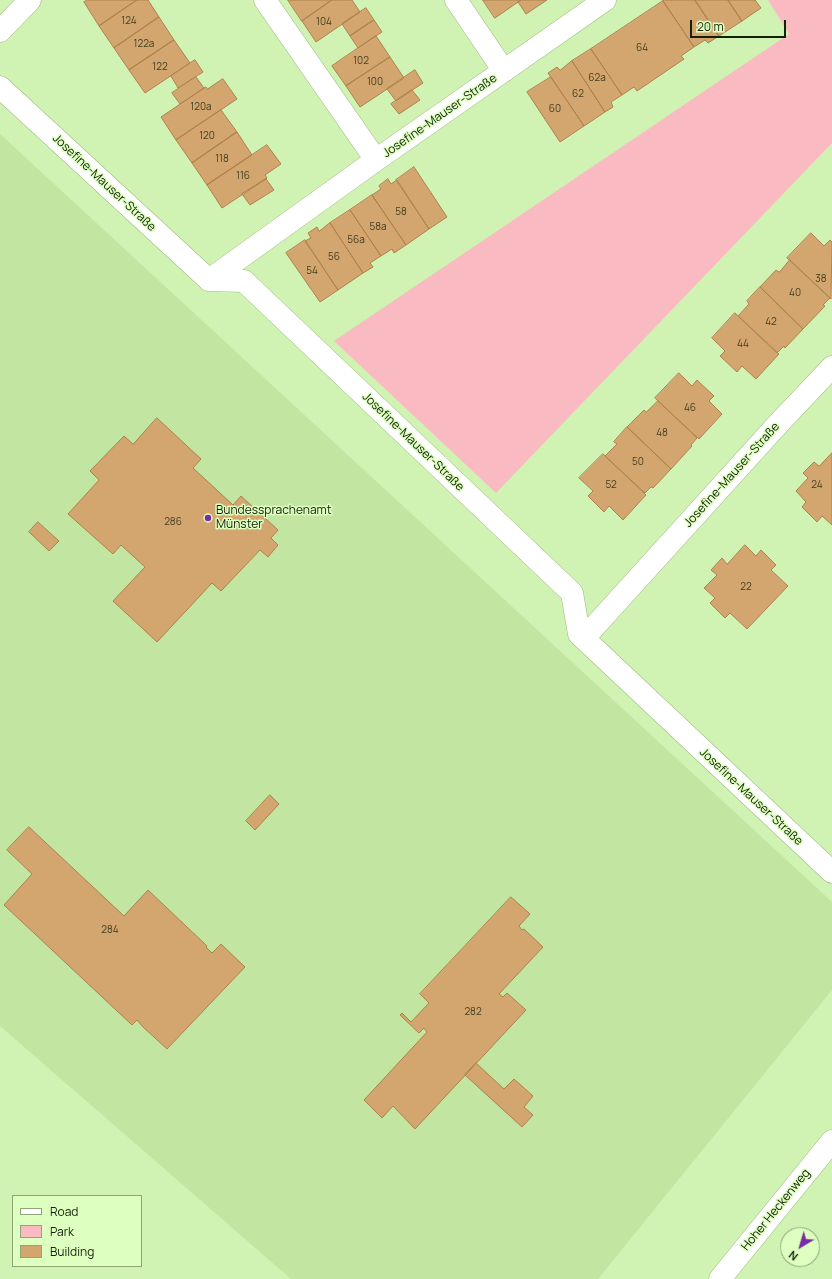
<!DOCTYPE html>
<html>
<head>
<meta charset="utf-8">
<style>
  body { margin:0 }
  #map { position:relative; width:832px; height:1279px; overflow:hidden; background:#d0f2b3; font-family:Manrope,sans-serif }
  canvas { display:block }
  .legend { position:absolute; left:12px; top:1195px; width:130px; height:72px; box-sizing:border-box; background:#ddffc0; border:1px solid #8da677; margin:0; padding:5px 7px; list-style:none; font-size:12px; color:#152009 }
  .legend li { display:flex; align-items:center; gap:8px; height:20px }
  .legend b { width:20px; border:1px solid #8da677 }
  .north { position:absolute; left:780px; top:1227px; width:40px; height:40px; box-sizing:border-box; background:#ddffc0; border:1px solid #8da677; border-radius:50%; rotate:218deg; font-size:11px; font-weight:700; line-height:16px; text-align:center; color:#152009 }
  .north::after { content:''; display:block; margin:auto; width:14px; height:18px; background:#782ea1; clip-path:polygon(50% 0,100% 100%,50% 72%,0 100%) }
  .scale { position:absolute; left:690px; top:20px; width:96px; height:18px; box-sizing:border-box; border:2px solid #152009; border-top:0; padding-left:5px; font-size:12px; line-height:14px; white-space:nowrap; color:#152009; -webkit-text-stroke:3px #ddffc0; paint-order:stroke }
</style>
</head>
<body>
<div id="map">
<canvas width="832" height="1279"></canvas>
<ul class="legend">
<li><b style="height:5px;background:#fff"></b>Road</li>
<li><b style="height:11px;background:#fabac2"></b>Park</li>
<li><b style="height:11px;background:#d3a56f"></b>Building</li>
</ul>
<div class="north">N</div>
<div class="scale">20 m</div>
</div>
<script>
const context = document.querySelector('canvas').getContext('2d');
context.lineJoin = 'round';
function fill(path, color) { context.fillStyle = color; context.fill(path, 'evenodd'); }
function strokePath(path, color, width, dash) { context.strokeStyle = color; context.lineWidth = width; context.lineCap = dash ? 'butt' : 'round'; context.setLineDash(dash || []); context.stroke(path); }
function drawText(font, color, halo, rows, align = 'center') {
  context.font = font + ' Manrope,sans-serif'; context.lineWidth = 3; context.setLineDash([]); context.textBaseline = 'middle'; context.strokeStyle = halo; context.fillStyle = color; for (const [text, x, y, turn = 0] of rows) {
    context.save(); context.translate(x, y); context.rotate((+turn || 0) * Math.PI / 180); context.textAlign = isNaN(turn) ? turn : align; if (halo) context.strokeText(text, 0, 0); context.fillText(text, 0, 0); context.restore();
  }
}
fill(new Path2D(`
  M 0,134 L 832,902 L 832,990 L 598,1279 L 291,1279 L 0,1026 Z`), '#c2e6a1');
fill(new Path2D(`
  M 768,0 L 832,0 L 832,143 L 496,493 L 334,341 L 789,34 Z`), '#fabac2');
const building = new Path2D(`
  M 88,0 L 137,0 L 99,26 L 84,2 Z
  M 137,0 L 148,0 L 159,17 L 114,48 L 99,26 Z
  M 288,0 L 332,0 L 302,21 Z
  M 332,0 L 352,0 L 360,12 L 316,42 L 302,21 Z
  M 483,0 L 521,0 L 495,18 Z
  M 521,0 L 547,0 L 526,14 L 518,2 Z
  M 665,0 L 695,0 L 719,36 L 708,43 L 705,40 L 694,47 L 663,1 Z
  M 695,0 L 728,0 L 742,21 L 719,36 Z
  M 728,0 L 755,0 L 761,8 L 742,21 Z
  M 663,1 L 694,47 L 681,56 L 684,59 L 637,91 L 634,87 L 622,95 L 591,49 Z
  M 366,8 L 374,20 L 350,36 L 342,24 Z
  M 159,17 L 174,40 L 129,70 L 114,48 Z
  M 374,20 L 382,32 L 358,48 L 350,36 Z
  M 376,36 L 390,57 L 346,86 L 332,66 Z
  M 174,40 L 190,63 L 145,93 L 129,70 Z
  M 591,49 L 622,95 L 611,102 L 613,107 L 605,112 L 572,61 Z
  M 390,57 L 404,78 L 360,107 L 346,86 Z
  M 195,60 L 203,72 L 178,88 L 171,76 Z
  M 572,61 L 605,112 L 584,126 L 548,73 L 557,67 L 560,70 Z
  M 415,70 L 423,83 L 396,101 L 387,89 Z
  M 196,77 L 204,88 L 180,104 L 172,93 Z
  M 551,77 L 584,126 L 560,142 L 527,92 Z
  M 223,79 L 237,99 L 176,140 L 161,117 L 204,88 L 206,87 L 207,89 Z
  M 412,90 L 420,100 L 399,114 L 391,104 Z
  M 221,110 L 237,132 L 192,163 L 176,140 Z
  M 237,132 L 252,155 L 207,185 L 192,163 Z
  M 267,145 L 281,164 L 265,175 L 267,178 L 266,179 L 222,208 L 207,185 Z
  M 414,167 L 447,217 L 429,229 L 396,180 Z
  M 266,179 L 274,190 L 250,205 L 242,194 Z
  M 388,179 L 391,184 L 397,180 L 429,229 L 406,245 L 372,195 L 381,189 L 379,186 Z
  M 372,195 L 406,245 L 394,253 L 392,249 L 381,256 L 350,210 Z
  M 350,210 L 381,256 L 370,263 L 373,267 L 363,273 L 330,223 Z
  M 330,223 L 363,273 L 338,290 L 305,241 L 311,238 L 308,233 L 317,227 L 319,231 Z
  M 811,233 L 824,246 L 830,240 L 832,242 L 831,299 L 787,258 Z
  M 305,240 L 338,290 L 320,302 L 286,253 Z
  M 790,260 L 830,298 L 823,305 L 825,306 L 803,329 L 760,287 L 776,270 L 779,272 Z
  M 760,287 L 803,329 L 785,348 L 784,346 L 777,353 L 738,316 L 749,304 L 747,301 Z
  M 735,313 L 779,354 L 756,379 L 742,366 L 737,372 L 720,356 L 725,351 L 712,338 Z
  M 679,373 L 692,386 L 697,380 L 714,396 L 709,401 L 722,414 L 699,439 L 655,398 Z
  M 658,401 L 697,438 L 691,445 L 692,446 L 671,469 L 627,427 L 644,410 L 646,412 Z
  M 157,418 L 201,459 L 193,468 L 233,505 L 241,496 L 278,530 L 271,538 L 278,545 L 268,557 L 260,550 L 221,591 L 212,583 L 157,642 L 113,601 L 145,567 L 121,545 L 113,554 L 68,514 L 99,480 L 90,471 L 124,436 L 133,444 Z
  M 627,427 L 671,469 L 653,488 L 651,487 L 645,493 L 605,456 L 617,444 L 614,442 Z
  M 832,453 L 832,525 L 822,516 L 817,522 L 802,507 L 806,502 L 796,491 L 808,478 L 803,473 L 814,462 L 819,466 Z
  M 603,454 L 646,495 L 623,520 L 609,506 L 604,512 L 588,496 L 593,491 L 579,478 Z
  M 38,522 L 59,541 L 49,551 L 29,532 Z
  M 745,545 L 756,556 L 761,550 L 776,565 L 771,570 L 788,586 L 747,629 L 730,613 L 725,618 L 710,603 L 715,598 L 704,588 L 717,575 L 711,570 L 722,558 L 727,564 Z
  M 270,795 L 279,804 L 255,830 L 246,821 Z
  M 29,827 L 124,916 L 148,890 L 207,946 L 206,947 L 212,953 L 221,944 L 245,967 L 167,1049 L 143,1027 L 137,1020 L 132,1025 L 4,905 L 32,874 L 7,850 Z
  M 511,897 L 530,914 L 519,926 L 522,930 L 524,929 L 543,947 L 499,994 L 503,997 L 507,993 L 526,1010 L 415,1129 L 393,1106 L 382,1118 L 364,1100 L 427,1032 L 424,1028 L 419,1033 L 400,1015 L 402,1013 L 411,1022 L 429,1003 L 420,994 Z
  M 476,1063 L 504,1089 L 514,1079 L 533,1096 L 524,1107 L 533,1115 L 522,1127 L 465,1075 Z`);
fill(building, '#d3a56f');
strokePath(building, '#ae824c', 1);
const minor = new Path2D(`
  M 265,0 L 376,160
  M 456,0 L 504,71
  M 0,31 L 30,0
  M 0,87 L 209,280 L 244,281 L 572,593 L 579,634 L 832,872
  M 209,280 L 376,160 L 605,0
  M 584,638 L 779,423 L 832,367`);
const tertiary = new Path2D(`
  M 720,1279 L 832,1141`);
strokePath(minor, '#9cbb7f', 23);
strokePath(tertiary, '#9cbb7f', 23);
strokePath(minor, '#fff', 22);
strokePath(tertiary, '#fff', 22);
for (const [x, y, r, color] of [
  [208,518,4,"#782ea1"]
]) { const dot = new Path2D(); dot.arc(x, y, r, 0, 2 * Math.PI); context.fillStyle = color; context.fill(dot); strokePath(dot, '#ddffc0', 1.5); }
drawText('10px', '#444122', null, [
  ["124",129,21],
  ["104",324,22],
  ["122a",144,44],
  ["64",642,48],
  ["102",361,61],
  ["122",160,67],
  ["62a",597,78],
  ["100",375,82],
  ["62",578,94],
  ["120a",201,107],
  ["60",555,109],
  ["120",207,136],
  ["118",222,159],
  ["116",243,176],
  ["58",401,212],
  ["58a",378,227],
  ["56a",356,240],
  ["56",334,257],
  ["54",312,271],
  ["38",821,279],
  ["40",795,293],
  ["42",771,322],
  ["44",743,344],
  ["46",690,408],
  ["48",662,433],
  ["50",638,462],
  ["52",611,485],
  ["24",817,485],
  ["286",173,522],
  ["22",746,587],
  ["284",110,930],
  ["282",473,1012]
]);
drawText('12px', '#152009', '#ddffc0', [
  ["Josefine-Mauser-Straße",440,116,-35],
  ["Josefine-Mauser-Straße",104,183,43],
  ["Josefine-Mauser-Straße",413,442,44],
  ["Josefine-Mauser-Straße",732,475,-48],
  ["Josefine-Mauser-Straße",751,797,43],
  ["Hoher Heckenweg",776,1210,-51]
]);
drawText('12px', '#152009', '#ddffc0', [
  ["Bundessprachenamt",216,511],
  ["Münster",216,525]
], 'left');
</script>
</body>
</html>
